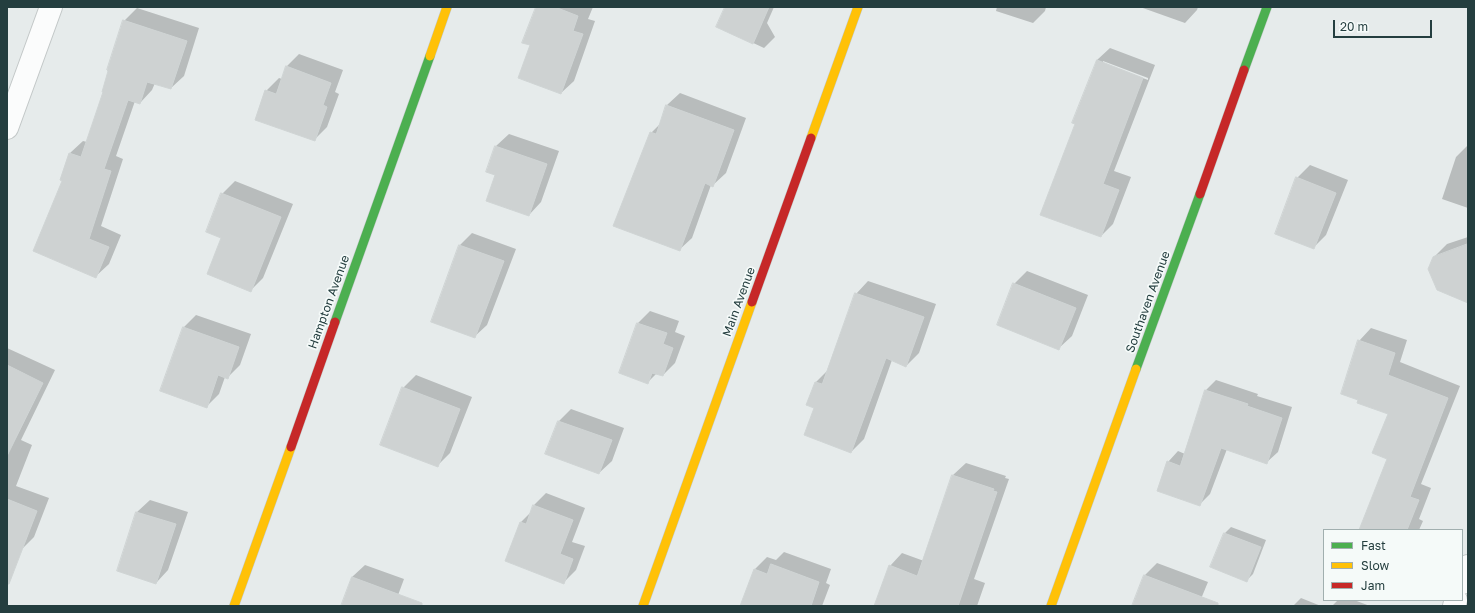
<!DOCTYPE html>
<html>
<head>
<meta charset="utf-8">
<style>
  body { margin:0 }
  #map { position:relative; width:1475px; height:613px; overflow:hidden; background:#e6ebeb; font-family:"Golos Text",sans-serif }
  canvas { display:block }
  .frame { position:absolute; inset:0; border:8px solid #243e3f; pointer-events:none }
  .legend { position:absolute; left:1323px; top:529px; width:140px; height:72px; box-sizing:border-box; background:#f5faf9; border:1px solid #a1afaf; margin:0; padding:5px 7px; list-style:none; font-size:12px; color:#243e3f }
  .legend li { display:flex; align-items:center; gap:8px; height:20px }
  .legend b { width:20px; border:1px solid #a1afaf }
  .scale { position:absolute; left:1333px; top:20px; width:99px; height:18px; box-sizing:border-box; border:2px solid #243e3f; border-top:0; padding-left:5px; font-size:12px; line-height:14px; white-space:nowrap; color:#243e3f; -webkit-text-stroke:3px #f5faf9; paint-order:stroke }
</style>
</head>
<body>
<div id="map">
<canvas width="1475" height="613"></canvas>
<div class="frame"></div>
<ul class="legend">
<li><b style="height:5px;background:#4caf50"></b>Fast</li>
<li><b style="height:5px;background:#ffc107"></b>Slow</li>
<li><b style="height:5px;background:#c62828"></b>Jam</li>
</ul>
<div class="scale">20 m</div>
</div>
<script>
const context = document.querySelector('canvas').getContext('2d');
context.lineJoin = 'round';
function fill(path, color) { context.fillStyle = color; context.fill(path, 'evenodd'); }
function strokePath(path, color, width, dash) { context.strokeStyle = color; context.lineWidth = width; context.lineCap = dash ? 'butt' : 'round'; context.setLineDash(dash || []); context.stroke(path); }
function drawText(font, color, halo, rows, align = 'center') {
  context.font = font + ' "Golos Text",sans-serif'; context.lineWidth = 3.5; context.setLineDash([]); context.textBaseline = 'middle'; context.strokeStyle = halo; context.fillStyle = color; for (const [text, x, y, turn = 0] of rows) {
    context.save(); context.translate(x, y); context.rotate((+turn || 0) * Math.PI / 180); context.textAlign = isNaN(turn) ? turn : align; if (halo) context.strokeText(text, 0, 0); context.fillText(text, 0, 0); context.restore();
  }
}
fill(new Path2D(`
  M 537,7 L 593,7 L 588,19 L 595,21 L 574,81 L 561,93 L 531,45 Z
  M 726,7 L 774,7 L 767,23 L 775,37 L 764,48 L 717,26 Z
  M 997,7 L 1046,7 L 1045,11 L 1033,23 L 996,11 Z
  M 1140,7 L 1198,7 L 1197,10 L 1185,23 Z
  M 137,8 L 199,28 L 184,76 L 171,88 L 155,83 L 152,90 L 140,103 L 135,101 L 116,156 L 123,159 L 101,226 L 121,235 L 109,264 L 96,276 L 64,180 L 61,180 L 70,153 L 83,141 L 87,142 L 105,92 L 124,21 Z
  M 1110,48 L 1155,65 L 1114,171 L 1131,177 L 1113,224 L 1101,236 L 1076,123 L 1097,60 ZM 1103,61 L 1148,78 L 1148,80 L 1103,63 Z
  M 299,54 L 343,70 L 335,92 L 339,94 L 327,127 L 314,140 L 266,91 L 279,78 L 282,79 L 286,67 Z
  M 680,93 L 746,118 L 726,173 L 713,185 L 711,185 L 692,238 L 679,250 L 651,133 L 661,123 L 667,105 Z
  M 509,134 L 559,151 L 541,202 L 529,215 L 497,174 L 488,171 L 496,146 Z
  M 1468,145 L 1468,208 L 1442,199 L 1456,157 Z
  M 1310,165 L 1348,180 L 1326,235 L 1313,248 L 1297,178 Z
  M 235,181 L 293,204 L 263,278 L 251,290 L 222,194 Z
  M 472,233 L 516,249 L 487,325 L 474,337 L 432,322 L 460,245 Z
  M 1468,237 L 1468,302 L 1434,257 L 1447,244 Z
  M 1027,271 L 1088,295 L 1072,336 L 1059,348 L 1014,284 Z
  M 868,281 L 936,304 L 919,353 L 906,366 L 892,360 L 864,439 L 851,452 L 815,408 L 807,404 L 816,382 L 829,369 L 856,294 Z
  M 650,311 L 679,321 L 675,332 L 685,336 L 675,363 L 663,375 L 657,373 L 648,382 L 620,373 L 638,323 Z
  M 196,315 L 251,334 L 240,365 L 227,378 L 225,377 L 219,394 L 206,407 L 183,328 Z
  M 1371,328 L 1407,340 L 1400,362 L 1460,386 L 1421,484 L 1431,488 L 1419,519 L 1423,521 L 1419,530 L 1360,530 L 1388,458 L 1389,413 L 1359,341 Z
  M 7,348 L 55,370 L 21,440 L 32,445 L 16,486 L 49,498 L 34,537 L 22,549 L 7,543 Z
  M 416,375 L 472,397 L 450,453 L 437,466 L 403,388 Z
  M 1216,380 L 1258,394 L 1257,396 L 1292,407 L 1278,452 L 1267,462 L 1227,449 L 1210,494 L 1199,505 L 1168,462 L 1178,451 L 1185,454 L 1205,391 Z
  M 571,409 L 624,428 L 612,461 L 599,473 L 547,454 L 559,421 Z
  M 966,463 L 1006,476 L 1005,478 L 1009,479 L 974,579 L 985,583 L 977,606 L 875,606 L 890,566 L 902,553 L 924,561 L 953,475 Z
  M 546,493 L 585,508 L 572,542 L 585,546 L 576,570 L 563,583 L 507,561 L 521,522 L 531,512 L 534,505 Z
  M 150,500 L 188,512 L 168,570 L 156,583 L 137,512 Z
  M 1231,527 L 1266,540 L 1253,574 L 1247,580 L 1212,567 L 1225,533 Z
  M 784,552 L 831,569 L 826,583 L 830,585 L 822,606 L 741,606 L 755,569 L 767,557 L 776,560 Z
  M 1157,563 L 1208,582 L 1198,606 L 1133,606 L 1144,576 Z
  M 365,565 L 404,579 L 394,606 L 342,606 L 352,577 Z
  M 1301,598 L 1321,606 L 1293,606 Z
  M 1338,600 L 1354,600 L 1370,606 L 1332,606 Z`), '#0003');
const building = new Path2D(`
  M 536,7 L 555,7 L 578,16 L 573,31 L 583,34 L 561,94 L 518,78 L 530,45 L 522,43 Z
  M 725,7 L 769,7 L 753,44 L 716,27 Z
  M 123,20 L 187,41 L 171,89 L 147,82 L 140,104 L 128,100 L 104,169 L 111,171 L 89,239 L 109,247 L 96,278 L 33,251 L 62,181 L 60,180 L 69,153 L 81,157 L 103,92 L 102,92 L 108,71 L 107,70 Z
  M 1097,60 L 1143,78 L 1103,184 L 1119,190 L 1101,237 L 1040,215 L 1075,124 L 1072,123 Z
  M 286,66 L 331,83 L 323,105 L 327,107 L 315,141 L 255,120 L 265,90 L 276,94 Z
  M 666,105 L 734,130 L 713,187 L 705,183 L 680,251 L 613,226 L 650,132 L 656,134 Z
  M 495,146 L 547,164 L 529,216 L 486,201 L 495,175 L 486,172 Z
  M 1296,177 L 1336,193 L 1314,249 L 1275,234 Z
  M 221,193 L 281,217 L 251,292 L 207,274 L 221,238 L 206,232 Z
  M 1468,244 L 1468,303 L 1437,290 L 1428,269 L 1433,257 Z
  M 459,245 L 504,261 L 475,338 L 431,322 Z
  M 1013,283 L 1076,308 L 1059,350 L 997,325 Z
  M 855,293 L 924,317 L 906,367 L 886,358 L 851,453 L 804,435 L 814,408 L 806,405 L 815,382 L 822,384 Z
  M 637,323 L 667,333 L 663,344 L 673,348 L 663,376 L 652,373 L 648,384 L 619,373 Z
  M 183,327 L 239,347 L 228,379 L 218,375 L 207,408 L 160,391 Z
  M 1358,340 L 1395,353 L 1388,375 L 1448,398 L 1410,497 L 1419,500 L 1407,530 L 1359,530 L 1387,459 L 1372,453 L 1388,414 L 1357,403 L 1358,400 L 1341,394 Z
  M 7,365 L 43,383 L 7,456 Z
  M 402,387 L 460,409 L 438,467 L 380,445 Z
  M 1205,390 L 1248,404 L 1247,406 L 1282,418 L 1267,464 L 1221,448 L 1200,506 L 1157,491 L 1167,461 L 1180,466 Z
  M 558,421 L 612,440 L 599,474 L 545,454 Z
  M 952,475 L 994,489 L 993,491 L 997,492 L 958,606 L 874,606 L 889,565 L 917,576 Z
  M 7,499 L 37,511 L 9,584 L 7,584 Z
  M 533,505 L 573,520 L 560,554 L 573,559 L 564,584 L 505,561 L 520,522 L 526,524 Z
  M 136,512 L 176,524 L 156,584 L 117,571 Z
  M 1224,533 L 1261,547 L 1247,582 L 1210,567 Z
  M 771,564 L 819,582 L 811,606 L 740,606 L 754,569 L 767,574 Z
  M 1144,575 L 1218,603 L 1218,606 L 1132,606 Z
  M 352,577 L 422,603 L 422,606 L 341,606 Z`);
fill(building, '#ced2d2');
strokePath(building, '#cfd4d4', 1);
const street = new Path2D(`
  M 7,128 L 51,7
  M 1462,583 L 1468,566
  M 1454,606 L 1456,600`);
const fast = new Path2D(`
  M 1244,70 L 1267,7
  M 335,322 L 430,56
  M 1136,369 L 1200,194`);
const slow = new Path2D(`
  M 430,56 L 447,7
  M 811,138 L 858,7
  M 234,606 L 291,447
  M 643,606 L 752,302
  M 1051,606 L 1136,369`);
const jam = new Path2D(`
  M 1200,194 L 1244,70
  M 752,302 L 811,138
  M 291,447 L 335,322`);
strokePath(street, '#c3c8c8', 24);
strokePath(fast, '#c2c9c8', 10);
strokePath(slow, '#c2c9c8', 10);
strokePath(jam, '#c2c9c8', 10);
strokePath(street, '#fbfcfc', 22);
strokePath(fast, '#4caf50', 9);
strokePath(slow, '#ffc107', 9);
strokePath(jam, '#c62828', 9);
drawText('12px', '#243e3f', '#f5faf9', [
  ["Hampton Avenue",329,302,-70],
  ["Main Avenue",739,302,-70],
  ["Southaven Avenue",1148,302,-70]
]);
</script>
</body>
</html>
